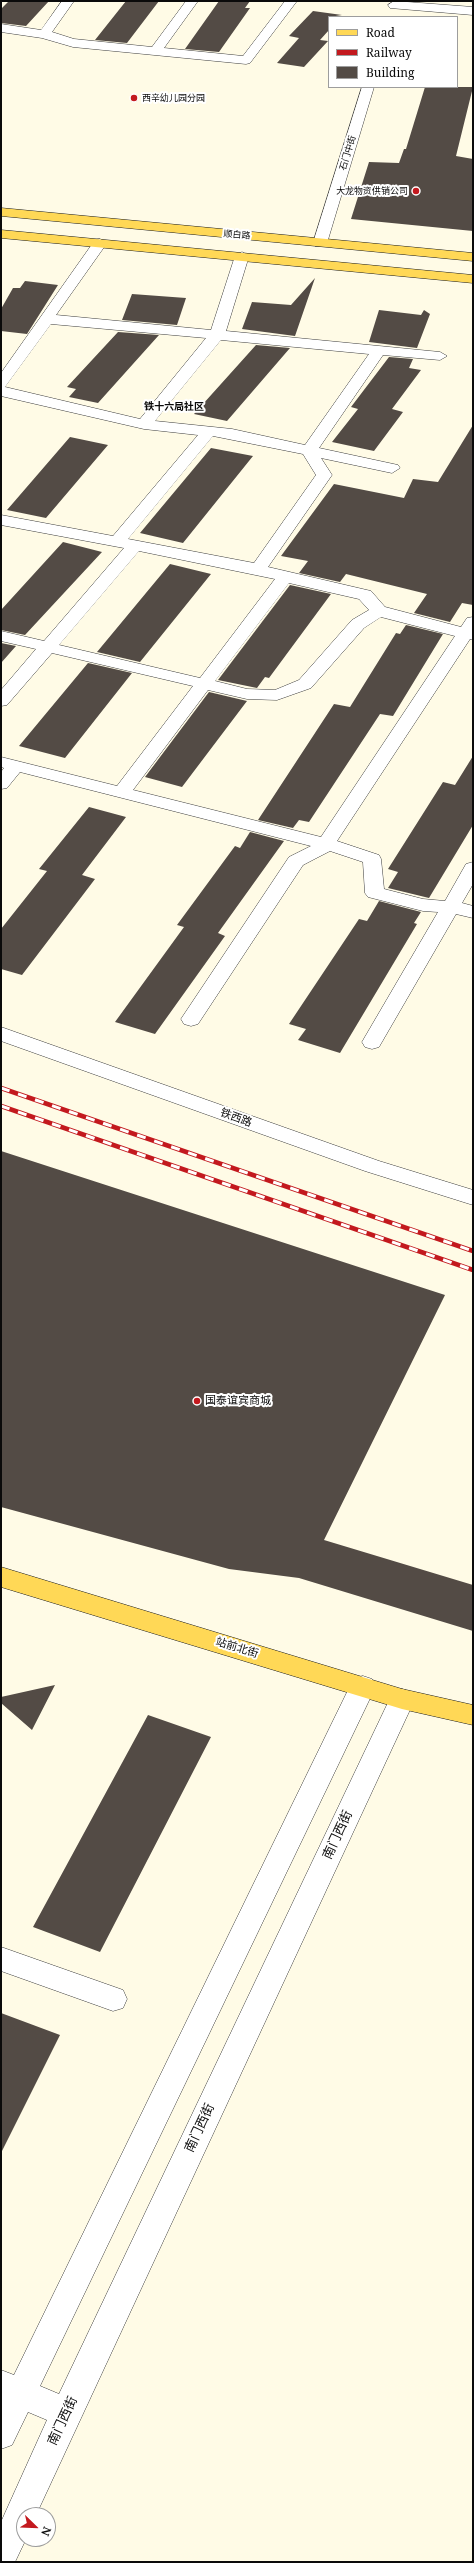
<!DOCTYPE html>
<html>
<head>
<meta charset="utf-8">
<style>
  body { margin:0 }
  #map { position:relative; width:474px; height:2563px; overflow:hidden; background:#fffbe6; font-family:"Noto Serif",serif }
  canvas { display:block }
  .frame { position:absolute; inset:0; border:2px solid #0a0a0a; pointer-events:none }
  .legend { position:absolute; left:328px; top:16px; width:130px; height:72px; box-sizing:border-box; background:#fff; border:1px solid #9d9d9d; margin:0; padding:5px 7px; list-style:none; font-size:12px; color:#0a0a0a }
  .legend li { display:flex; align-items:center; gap:8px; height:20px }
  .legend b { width:20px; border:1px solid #9d9d9d }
  .north { position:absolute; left:16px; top:2507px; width:40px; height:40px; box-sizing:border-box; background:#fff; border:1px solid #9d9d9d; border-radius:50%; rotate:113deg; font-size:11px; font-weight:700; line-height:16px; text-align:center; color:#0a0a0a }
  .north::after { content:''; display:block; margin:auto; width:14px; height:18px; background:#c3191e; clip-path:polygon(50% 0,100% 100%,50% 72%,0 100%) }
</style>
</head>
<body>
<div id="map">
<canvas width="474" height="2563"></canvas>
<div class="frame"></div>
<ul class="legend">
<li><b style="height:5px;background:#ffd856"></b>Road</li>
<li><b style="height:5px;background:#c3191e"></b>Railway</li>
<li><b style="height:11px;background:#534b45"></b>Building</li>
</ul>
<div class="north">N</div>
</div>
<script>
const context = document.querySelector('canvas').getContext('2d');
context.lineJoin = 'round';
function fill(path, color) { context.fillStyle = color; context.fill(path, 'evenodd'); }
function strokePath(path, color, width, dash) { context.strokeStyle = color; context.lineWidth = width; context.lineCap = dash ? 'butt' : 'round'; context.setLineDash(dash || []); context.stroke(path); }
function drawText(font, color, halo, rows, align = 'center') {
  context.font = font + ' "Noto Serif","Noto Sans SC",serif'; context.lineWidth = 4; context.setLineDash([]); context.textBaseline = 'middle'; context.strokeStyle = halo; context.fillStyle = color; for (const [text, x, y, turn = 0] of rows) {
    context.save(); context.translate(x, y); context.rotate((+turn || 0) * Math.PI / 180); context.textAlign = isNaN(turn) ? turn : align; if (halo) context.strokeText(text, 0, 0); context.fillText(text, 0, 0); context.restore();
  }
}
fill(new Path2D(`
  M 9,1 L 49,1 L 26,26 L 1,23 L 1,9 Z
  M 126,1 L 159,1 L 127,43 L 95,40 Z
  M 219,1 L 250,1 L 245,8 L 250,8 L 219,52 L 185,49 Z
  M 313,11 L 342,15 L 329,17 L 329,30 L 320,40 L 328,41 L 304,67 L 277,63 L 299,38 L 289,36 Z
  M 425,87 L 473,87 L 456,156 L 473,159 L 473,231 L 351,219 L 369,162 L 399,163 L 404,149 L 406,149 Z
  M 315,278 L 295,336 L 242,329 L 252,302 L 291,305 Z
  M 25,281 L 58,285 L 27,334 L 1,331 L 1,309 L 13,288 L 20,288 Z
  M 132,294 L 186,298 L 177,325 L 122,320 Z
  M 379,310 L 421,315 L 424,310 L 430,314 L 417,348 L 369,342 Z
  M 118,332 L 159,335 L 98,403 L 69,397 L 76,389 L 67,387 Z
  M 256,345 L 290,348 L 227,421 L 194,414 Z
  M 389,357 L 413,359 L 409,368 L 421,370 L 392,409 L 403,412 L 374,451 L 332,442 L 358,409 L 351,407 Z
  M 473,425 L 473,605 L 462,603 L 450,622 L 414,613 L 427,594 L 346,574 L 340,582 L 299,573 L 308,561 L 281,556 L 334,484 L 404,498 L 413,479 L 438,482 Z
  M 70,437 L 108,445 L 46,518 L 7,510 Z
  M 211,448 L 253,456 L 183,543 L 140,533 Z
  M 63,542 L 102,552 L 25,635 L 1,630 L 1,610 Z
  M 170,564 L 211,574 L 140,662 L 97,652 Z
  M 290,585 L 331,594 L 269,678 L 265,677 L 257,688 L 218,680 Z
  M 406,625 L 443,634 L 393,716 L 380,714 L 309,822 L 299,820 L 293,828 L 258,820 L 334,704 L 350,707 L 396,633 L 400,634 Z
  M 1,643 L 16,646 L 1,663 Z
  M 88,663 L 132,673 L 65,758 L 19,746 Z
  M 209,692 L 247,701 L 182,787 L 145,777 Z
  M 473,756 L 473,825 L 429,898 L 388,888 L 398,872 L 388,869 L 443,782 L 455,785 Z
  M 89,807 L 126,817 L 82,875 L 95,879 L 22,975 L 1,969 L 1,929 L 47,871 L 39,869 Z
  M 250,832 L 284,841 L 218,933 L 225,936 L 155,1034 L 115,1022 L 184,927 L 177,925 L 235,846 L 240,848 Z
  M 379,901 L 421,912 L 414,923 L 417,924 L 340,1053 L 298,1040 L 306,1029 L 289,1024 L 359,919 L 367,921 Z
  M 1,1151 L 445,1295 L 324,1540 L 473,1585 L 473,1631 L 299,1578 L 229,1569 L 1,1507 Z
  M 55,1685 L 32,1730 L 1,1703 L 1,1697 Z
  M 148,1715 L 211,1737 L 100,1952 L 33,1927 Z
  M 1,2013 L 60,2035 L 1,2153 Z`), '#534b45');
const minor = new Path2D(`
  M 62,1 L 74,1 L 52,32 L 74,39 L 152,47 L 186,1 L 198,1 L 164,48 L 243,56 L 285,1 L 297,1 L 250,63 L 246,64 L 73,47 L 42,38 L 1,32 L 1,24 L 41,30 Z
  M 394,1 L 473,7 L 473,15 L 390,8 L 388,5 Z
  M 362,87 L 374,87 L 327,243 L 325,246 L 315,246 L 313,243 Z
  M 100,239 L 107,243 L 56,315 L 211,330 L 235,256 L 242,252 L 249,256 L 226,331 L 440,352 L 447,356 L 440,360 L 383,355 L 319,448 L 398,465 L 400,468 L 392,473 L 321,458 L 332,475 L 268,567 L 371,591 L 385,607 L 461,627 L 467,618 L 473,617 L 473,640 L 470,639 L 337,841 L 379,855 L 381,859 L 384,889 L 423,899 L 445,901 L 466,864 L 473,862 L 473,884 L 462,903 L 473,906 L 473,918 L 456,914 L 379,1047 L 372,1049 L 365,1047 L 362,1042 L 438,912 L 423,911 L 368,897 L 365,893 L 363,862 L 330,851 L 303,865 L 198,1024 L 191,1026 L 184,1024 L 181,1019 L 289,857 L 311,846 L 20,772 L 7,788 L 1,789 L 1,772 L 4,768 L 1,767 L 1,757 L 117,786 L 193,686 L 52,653 L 7,705 L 1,706 L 1,690 L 36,649 L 1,641 L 1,631 L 44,641 L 124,548 L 1,525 L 1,515 L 113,536 L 198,435 L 144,429 L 1,396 L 1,373 L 95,240 ZM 51,324 L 206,338 L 140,419 L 5,387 ZM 221,340 L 369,354 L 305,445 L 232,429 L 155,421 ZM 213,436 L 303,454 L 316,475 L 254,563 L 128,539 ZM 139,551 L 275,579 L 200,678 L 59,645 ZM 289,583 L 359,599 L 369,610 L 352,620 L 299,680 L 275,690 L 247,689 L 215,681 ZM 381,617 L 455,636 L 321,837 L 133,790 L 208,690 L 247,699 L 277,700 L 311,688 L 364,628 Z
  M 1,1027 L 379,1161 L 473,1190 L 473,1205 L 365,1171 L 1,1041 Z
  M 363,1676 L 372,1679 L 376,1686 L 40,2386 L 59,2394 L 393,1692 L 402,1689 L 411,1692 L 415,1699 L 36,2515 L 24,2515 L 26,2539 L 15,2562 L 1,2562 L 1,2522 L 47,2420 L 28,2412 L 12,2445 L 1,2449 L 1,2370 L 14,2375 L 350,1686 L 354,1679 Z
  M 1,1947 L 123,1990 L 127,1999 L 123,2008 L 113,2011 L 1,1971 Z`);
const major = new Path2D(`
  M 1,208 L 473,253 L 473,261 L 1,216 Z
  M 1,230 L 473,275 L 473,283 L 1,238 Z
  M 1,1567 L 402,1689 L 473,1705 L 473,1725 L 402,1709 L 1,1587 Z`);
strokePath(minor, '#3d3d3d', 1);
strokePath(major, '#1b1b1b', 1);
fill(minor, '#fff');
fill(major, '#ffd856');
const rail = new Path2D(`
  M 1,1088 L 473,1251
  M 1,1106 L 473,1270`);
strokePath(rail, '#c3191e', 4.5);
strokePath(rail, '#fff', 3, [9]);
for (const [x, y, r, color] of [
  [134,98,4,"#c3191e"],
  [416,191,4,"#c3191e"],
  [197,1401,4,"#c3191e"]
]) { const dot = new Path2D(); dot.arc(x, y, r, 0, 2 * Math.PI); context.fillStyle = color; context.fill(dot); strokePath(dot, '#fff', 1.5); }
drawText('9px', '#0a0a0a', '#fff', [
  ["西辛幼儿园分园",142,98],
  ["大龙物资供销公司",408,191,"right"]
], 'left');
drawText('9px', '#0a0a0a', '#fff', [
  ["石门中街",348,153,-73],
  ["顺白路",237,235,5]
]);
drawText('bold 10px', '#0a0a0a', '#fff', [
  ["铁十六局社区",174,407]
]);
drawText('11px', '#0a0a0a', '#fff', [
  ["铁西路",236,1118,20],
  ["站前北街",237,1648,17]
]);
drawText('11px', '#0a0a0a', '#fff', [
  ["国泰谊宾商城",205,1401]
], 'left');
drawText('13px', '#0a0a0a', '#fff', [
  ["南门西街",338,1835,-65],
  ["南门西街",200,2128,-65],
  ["南门西街",63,2421,-65]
]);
</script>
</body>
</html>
